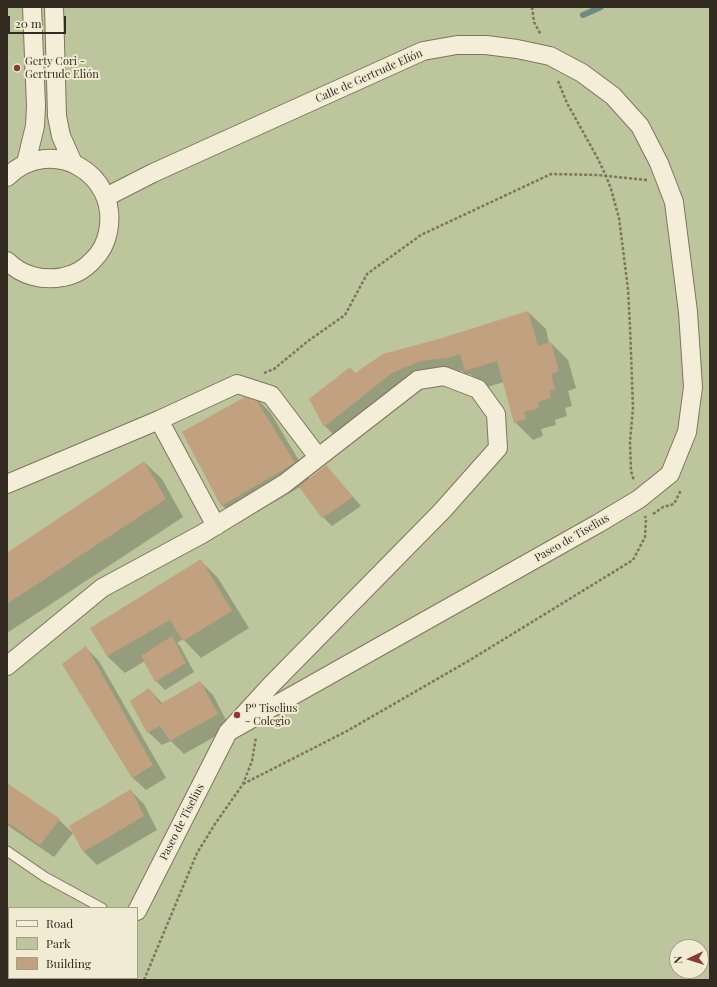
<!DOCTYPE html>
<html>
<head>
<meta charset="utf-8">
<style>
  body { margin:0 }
  #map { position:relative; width:717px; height:987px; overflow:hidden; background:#e8e1c6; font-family:"Playfair Display",serif }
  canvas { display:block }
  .frame { position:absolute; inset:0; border:8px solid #332b20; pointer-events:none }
  .legend { position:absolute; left:8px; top:907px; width:130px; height:72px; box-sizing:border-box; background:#f1ebd4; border:1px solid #a59e8c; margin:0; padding:5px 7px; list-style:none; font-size:12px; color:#332b20 }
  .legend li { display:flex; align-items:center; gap:8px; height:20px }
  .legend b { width:20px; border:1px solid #a59e8c }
  .north { position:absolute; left:669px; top:939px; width:40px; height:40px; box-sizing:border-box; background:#f1ebd4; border:1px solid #a59e8c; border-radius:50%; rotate:266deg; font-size:11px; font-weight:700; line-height:16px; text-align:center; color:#332b20 }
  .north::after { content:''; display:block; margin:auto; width:14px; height:18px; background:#893c35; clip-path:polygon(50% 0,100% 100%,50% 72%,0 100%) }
  .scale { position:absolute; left:8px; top:16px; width:58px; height:18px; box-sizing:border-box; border:2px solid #332b20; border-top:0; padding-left:5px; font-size:12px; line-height:14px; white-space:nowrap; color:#332b20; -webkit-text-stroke:3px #f1ebd4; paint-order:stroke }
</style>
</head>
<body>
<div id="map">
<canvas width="717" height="987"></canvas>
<div class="frame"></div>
<ul class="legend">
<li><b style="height:5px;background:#f4eed8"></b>Road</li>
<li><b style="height:11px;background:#bcc59b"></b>Park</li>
<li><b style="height:11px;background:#c2a180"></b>Building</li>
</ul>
<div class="north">N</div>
<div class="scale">20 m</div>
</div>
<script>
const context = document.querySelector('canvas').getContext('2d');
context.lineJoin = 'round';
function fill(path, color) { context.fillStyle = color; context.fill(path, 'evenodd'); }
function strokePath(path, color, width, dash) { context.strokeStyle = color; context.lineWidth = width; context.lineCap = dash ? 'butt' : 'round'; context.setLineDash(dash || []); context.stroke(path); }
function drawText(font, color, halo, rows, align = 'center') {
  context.font = font + ' "Playfair Display",serif'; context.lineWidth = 4; context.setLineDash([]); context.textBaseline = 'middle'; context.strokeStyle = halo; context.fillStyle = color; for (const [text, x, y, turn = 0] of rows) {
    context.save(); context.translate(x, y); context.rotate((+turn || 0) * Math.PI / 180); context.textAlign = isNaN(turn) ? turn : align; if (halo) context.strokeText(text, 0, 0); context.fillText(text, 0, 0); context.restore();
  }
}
fill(new Path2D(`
  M 7,7 L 710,7 L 710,980 L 7,980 ZM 9,908 L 137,908 L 137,978 L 9,978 ZM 677,947 L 701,947 L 701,971 L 677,971 Z`), '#bcc59b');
fill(new Path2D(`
  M 528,312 L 546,329 L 549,343 L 551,343 L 568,360 L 576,388 L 568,391 L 572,406 L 565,408 L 567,416 L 555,420 L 556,425 L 541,429 L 543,436 L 533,440 L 515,422 L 504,382 L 484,388 L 470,374 L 466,375 L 461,370 L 461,372 L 435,374 L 338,439 L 325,426 L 355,374 L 442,339 Z
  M 252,394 L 270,412 L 310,479 L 326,466 L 361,506 L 332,526 L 323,517 L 300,487 L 239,523 L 222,505 Z
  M 144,462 L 162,479 L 183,517 L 7,633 L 7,554 Z
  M 200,560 L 218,578 L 249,628 L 201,658 L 183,639 L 177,643 L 180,646 L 194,672 L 165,690 L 156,681 L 145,661 L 125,673 L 107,656 Z
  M 86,648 L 99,661 L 166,778 L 146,790 L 132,777 Z
  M 200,682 L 213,695 L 230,728 L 184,754 L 171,741 L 162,745 L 148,732 L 149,689 L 163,704 Z
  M 7,784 L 59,820 L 73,833 L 54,857 L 7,825 Z
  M 131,791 L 144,804 L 157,830 L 97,865 L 84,852 Z`), '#0003');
strokePath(new Path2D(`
  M 583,15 L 601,7`), '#6f8985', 6);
fill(new Path2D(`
  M 528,311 L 538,346 L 551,342 L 559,371 L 551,374 L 555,389 L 549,391 L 551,398 L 538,402 L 539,408 L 524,412 L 526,419 L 514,423 L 497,361 L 465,371 L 460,354 L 448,358 L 421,361 L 392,373 L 324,427 L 309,399 L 350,367 L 355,373 L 383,354 L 442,338 Z
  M 252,393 L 295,463 L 221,506 L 182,432 Z
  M 144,461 L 166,499 L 7,604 L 7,553 Z
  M 326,465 L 353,497 L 322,518 L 299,487 Z
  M 201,559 L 232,611 L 183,641 L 170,620 L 107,656 L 90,628 Z
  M 172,636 L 186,663 L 155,682 L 141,656 Z
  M 86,646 L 153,765 L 132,778 L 62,664 Z
  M 200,681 L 218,714 L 170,741 L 160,726 L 147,733 L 130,701 L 149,688 L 160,704 Z
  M 7,783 L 60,819 L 40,845 L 7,822 Z
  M 131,789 L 144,816 L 83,852 L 69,826 Z`), '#c2a180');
const lane = new Path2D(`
  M 7,851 L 45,877 L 102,908`);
const street = new Path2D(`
  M 54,7 L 57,116 L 61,136 L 73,163
  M 26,163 L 35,126 L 36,106 L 32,7
  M 7,177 C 51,134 120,173 108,232 C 106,242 101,252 94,259 C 86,268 75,275 63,277 C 43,281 22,276 7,261
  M 106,197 L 153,173 L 423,51 L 457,45 L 486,45 L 517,49 L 550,56 L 582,73 L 613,96 L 640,126 L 659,163 L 674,202 L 688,312 L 693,387 L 687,432 L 670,474 L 639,499 L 599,523 L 228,732
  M 159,420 L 216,526
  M 7,484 L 159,420 L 237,384 L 271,395 L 318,457
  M 7,666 L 102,588 L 202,534 L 284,484 L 418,380 L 444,376 L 478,389 L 496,414 L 498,448 L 442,511 L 271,685 L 228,732 L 137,911
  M 107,980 L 108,978`);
strokePath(lane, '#81745e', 11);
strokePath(street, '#81745e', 20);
strokePath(new Path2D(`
  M 532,7 L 534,22 L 541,35
  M 558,81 L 567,103 L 598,159 L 606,176 L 611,189 L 619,218 L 628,289 L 630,327 L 633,408 L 630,442 L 631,471 L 634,481
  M 264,373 L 274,369 L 308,341 L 345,315 L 367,274 L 421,235 L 551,174 L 598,175 L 647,180
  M 653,514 L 663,507 L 674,504 L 681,490
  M 243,784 L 347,731 L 470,660 L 633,560 L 645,537 L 646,519 L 645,516
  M 144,980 L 197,853 L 215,824 L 243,784 L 252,761 L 256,737`), '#81745e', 2.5, [3, 2]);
strokePath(lane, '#f4eed8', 9);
strokePath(street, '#f4eed8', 18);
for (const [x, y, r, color] of [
  [17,68,4,"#893c35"],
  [237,715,4,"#893c35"]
]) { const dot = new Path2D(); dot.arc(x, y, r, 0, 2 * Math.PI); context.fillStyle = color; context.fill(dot); strokePath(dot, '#f1ebd4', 1.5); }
drawText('11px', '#332b20', '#f1ebd4', [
  ["Gerty Cori -",25,62],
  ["Gertrude Elión",25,75],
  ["Pº Tiselius",245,709],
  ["- Colegio",245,722]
], 'left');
drawText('11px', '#332b20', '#f1ebd4', [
  ["Calle de Gertrude Elión",369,76,-24],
  ["Paseo de Tiselius",572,538,-30],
  ["Paseo de Tiselius",182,822,-63]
]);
</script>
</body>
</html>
